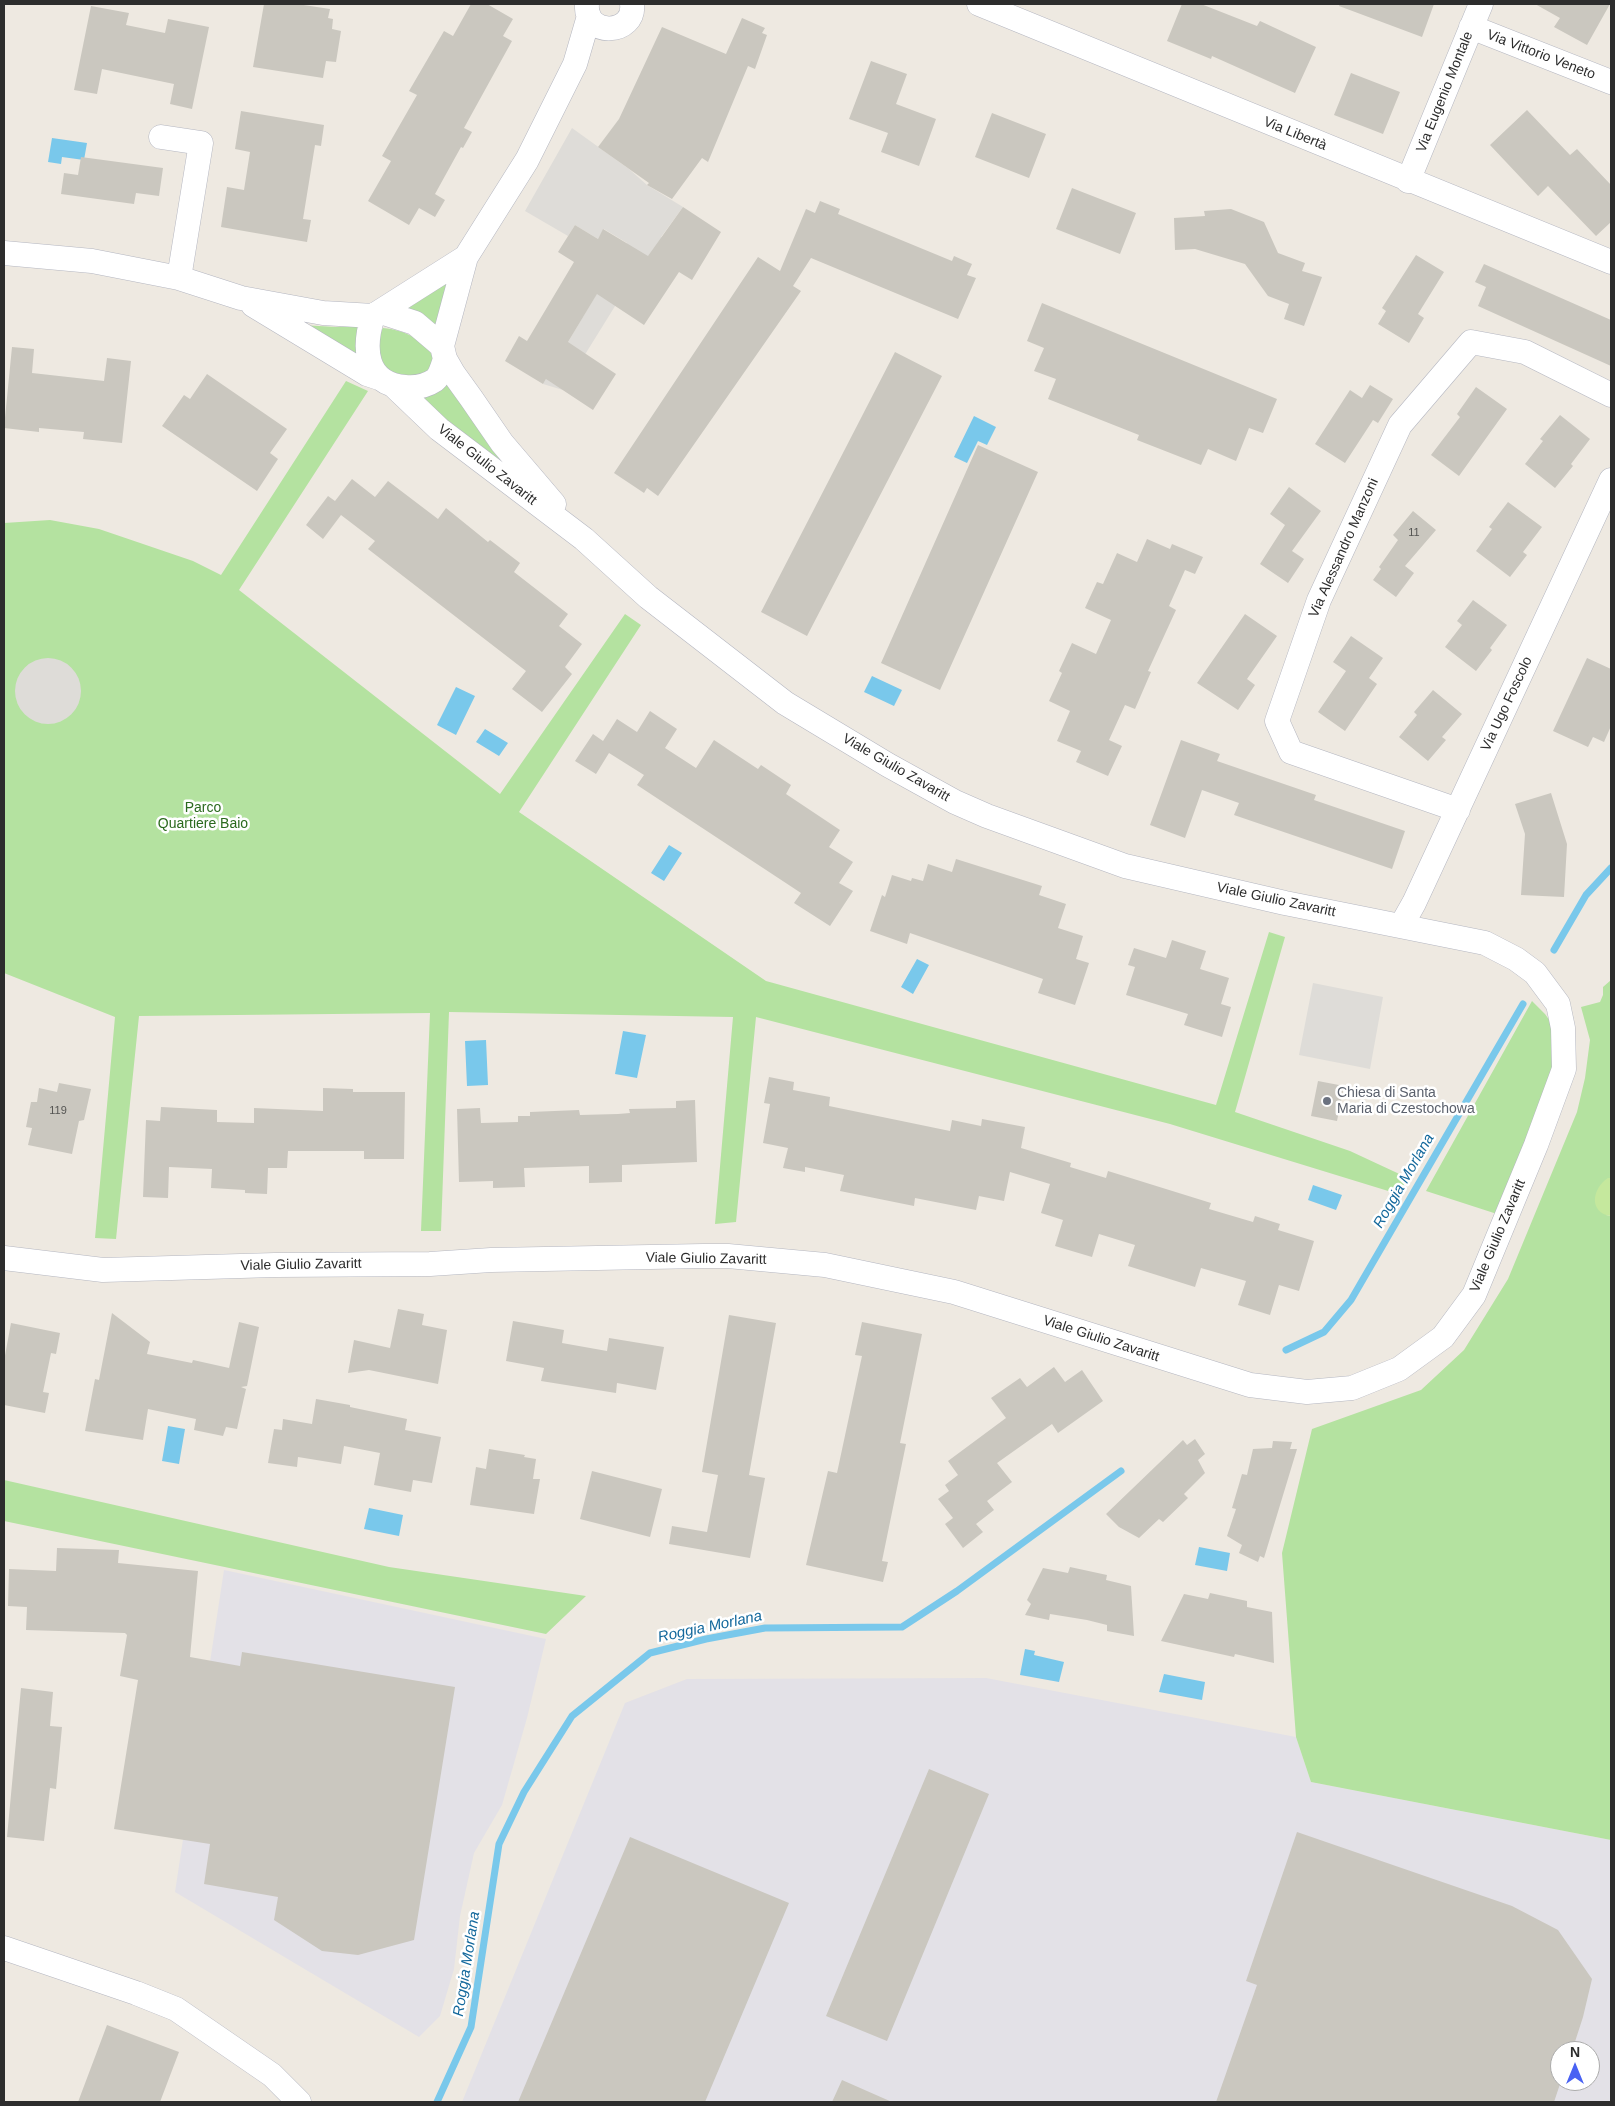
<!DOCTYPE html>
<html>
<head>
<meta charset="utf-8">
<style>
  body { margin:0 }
  #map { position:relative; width:1615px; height:2106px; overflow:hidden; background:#eee9e1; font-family:Arial,sans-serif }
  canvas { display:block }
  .frame { position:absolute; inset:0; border:5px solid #2d2d2d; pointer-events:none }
  .north { position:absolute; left:1550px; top:2041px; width:50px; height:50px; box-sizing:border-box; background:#fff; border:1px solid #ababab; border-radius:50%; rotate:0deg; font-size:14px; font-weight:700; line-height:20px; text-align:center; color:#2d2d2d }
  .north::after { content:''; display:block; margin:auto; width:18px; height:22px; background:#4962f3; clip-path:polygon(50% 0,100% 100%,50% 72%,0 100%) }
</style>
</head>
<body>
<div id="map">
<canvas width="1615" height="2106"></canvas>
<div class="frame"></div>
<div class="north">N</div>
</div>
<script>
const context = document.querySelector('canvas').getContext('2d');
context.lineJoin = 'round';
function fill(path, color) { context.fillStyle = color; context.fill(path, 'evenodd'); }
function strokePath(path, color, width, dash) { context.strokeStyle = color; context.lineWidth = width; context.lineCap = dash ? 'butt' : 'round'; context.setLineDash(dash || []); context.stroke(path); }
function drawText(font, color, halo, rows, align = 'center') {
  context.font = font + ' Arial,sans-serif'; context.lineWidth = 5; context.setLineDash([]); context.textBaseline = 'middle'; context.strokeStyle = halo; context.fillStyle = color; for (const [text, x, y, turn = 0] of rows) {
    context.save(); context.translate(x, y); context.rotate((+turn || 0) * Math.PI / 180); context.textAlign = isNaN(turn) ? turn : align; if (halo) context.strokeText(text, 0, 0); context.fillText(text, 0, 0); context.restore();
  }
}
fill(new Path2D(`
  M 224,1570 L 546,1639 L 527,1718 L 502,1805 L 474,1853 L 460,1916 L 454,1969 L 440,2016 L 419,2037 L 175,1892 Z
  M 986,1678 L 1296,1737 L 1311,1782 L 1611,1840 L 1611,2102 L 462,2102 L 625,1703 L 687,1679 ZM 1560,2051 L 1590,2051 L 1590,2081 L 1560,2081 Z`), '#e3e1e7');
fill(new Path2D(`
  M 449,279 L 442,333 L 402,309 Z
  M 301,325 L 336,327 L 362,325 L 359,357 Z
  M 383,328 C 405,330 423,339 435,359 C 421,385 412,378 386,375 L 375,341 Z
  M 447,376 L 519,476 L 418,399 Z
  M 346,381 L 368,391 L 239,590 L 500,794 L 625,614 L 641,625 L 519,812 L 766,981 L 1216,1105 L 1269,932 L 1285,937 L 1235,1112 L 1350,1151 L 1408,1178 L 1398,1194 L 1170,1124 L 756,1017 L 736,1222 L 715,1224 L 733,1017 L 449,1012 L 441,1231 L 421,1231 L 430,1013 L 139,1016 L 116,1239 L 95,1238 L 115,1017 L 4,973 L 4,523 L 50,520 L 99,529 L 193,561 L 221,575 Z
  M 1611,980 L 1611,1178 L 1608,1178 L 1606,1215 L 1611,1216 L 1611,1840 L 1311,1782 L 1296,1737 L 1282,1553 L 1312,1429 L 1421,1390 L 1464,1350 L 1508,1279 L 1577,1112 L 1585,1078 L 1590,1040 L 1581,1007 L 1600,1002 L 1603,995 L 1603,987 Z
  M 1532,1001 L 1545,1014 L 1555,1028 L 1555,1067 L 1497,1214 L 1426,1191 Z
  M 4,1480 L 389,1567 L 586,1596 L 546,1634 L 4,1521 Z`), '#b4e2a0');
fill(new Path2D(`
  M 1608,1178 L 1611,1178 L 1611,1216 C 1588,1213 1592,1188 1608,1178 Z`), '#c5e89d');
fill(new Path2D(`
  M 572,128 L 629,169 L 647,185 L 683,207 L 661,237 L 674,246 L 643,261 L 563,390 L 543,384 L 627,243 L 604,229 L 598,239 L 575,225 L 568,236 L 525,211 Z
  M15 691a33 33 0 1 1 66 0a33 33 0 1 1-66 0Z
  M 1313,983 L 1383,997 L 1370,1069 L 1299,1055 Z`), '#dedcd8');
fill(new Path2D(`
  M 52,138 L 87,143 L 84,160 L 62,157 L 61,164 L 48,162 Z
  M 974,416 L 996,427 L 987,445 L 978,441 L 967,463 L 954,457 Z
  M 872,676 L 902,690 L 894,706 L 864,692 Z
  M 456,687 L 475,696 L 456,735 L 437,725 Z
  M 485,729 L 508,743 L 499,756 L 476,742 Z
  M 669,845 L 682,853 L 664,881 L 651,873 Z
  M 917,959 L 929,965 L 913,994 L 901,987 Z
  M 623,1031 L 646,1035 L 637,1078 L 615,1074 Z
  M 486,1040 L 488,1085 L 467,1086 L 465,1041 Z
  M 1313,1185 L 1342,1195 L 1336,1210 L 1308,1200 Z
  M 168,1426 L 185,1429 L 179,1464 L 162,1461 Z
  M 369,1508 L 403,1515 L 399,1536 L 364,1529 Z
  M 1199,1547 L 1230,1553 L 1227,1571 L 1195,1565 Z
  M 1025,1649 L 1035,1651 L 1034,1655 L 1064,1662 L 1059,1682 L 1020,1675 Z
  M 1164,1674 L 1205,1682 L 1202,1700 L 1159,1692 Z`), '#79c8eb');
strokePath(new Path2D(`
  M 1554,950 L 1586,895 L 1611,868
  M 1286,1350 L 1324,1332 L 1351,1300 L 1523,1004
  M 437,2102 L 471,2027 L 499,1844 L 524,1792 L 572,1716 L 650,1653 L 706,1639 L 765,1628 L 902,1627 L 957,1591 L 1121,1471`), '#79c8eb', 7);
fill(new Path2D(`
  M 264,4 L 297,4 L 330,9 L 328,18 L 333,19 L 332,29 L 341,31 L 336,62 L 326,61 L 323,78 L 253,67 Z
  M 471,4 L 487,4 L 513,19 L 503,36 L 512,41 L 464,128 L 472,132 L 463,148 L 461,147 L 435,194 L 445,200 L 435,217 L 419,208 L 409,225 L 368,201 L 391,161 L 382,156 L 417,95 L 409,91 L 444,31 L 453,36 Z
  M 1182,4 L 1201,4 L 1257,26 L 1260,21 L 1316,47 L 1295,93 L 1212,56 L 1211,59 L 1167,41 Z
  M 1340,4 L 1434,4 L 1422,37 L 1339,6 Z
  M 1535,4 L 1610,4 L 1587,45 L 1554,27 L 1560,18 Z
  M 91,6 L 129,13 L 126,25 L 165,33 L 168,19 L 209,27 L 192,109 L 170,104 L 174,84 L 102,69 L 97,94 L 74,90 Z
  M 742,18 L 765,28 L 762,33 L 767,35 L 755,69 L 748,66 L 708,162 L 702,158 L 672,199 L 647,185 L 649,183 L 598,147 L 619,119 L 662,27 L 726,54 Z
  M 871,61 L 907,74 L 896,104 L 936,119 L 919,166 L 881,152 L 888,133 L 849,119 Z
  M 1351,73 L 1400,92 L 1383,134 L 1334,115 Z
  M 1527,110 L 1570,155 L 1577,149 L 1611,185 L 1611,222 L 1596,236 L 1548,186 L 1538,196 L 1490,145 Z
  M 241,111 L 324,125 L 321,146 L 315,145 L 303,219 L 311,220 L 307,242 L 221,227 L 227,187 L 244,190 L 250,152 L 235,149 Z
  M 992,113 L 1046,134 L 1029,178 L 975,157 Z
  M 81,157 L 163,168 L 159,196 L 136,193 L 134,204 L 61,194 L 64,173 L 78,175 Z
  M 1072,188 L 1136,213 L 1120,254 L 1056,229 Z
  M 820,201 L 840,209 L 838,214 L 952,261 L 954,256 L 972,264 L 967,275 L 976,278 L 958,319 L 811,258 L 793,286 L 801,291 L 658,496 L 647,488 L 644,493 L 614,473 L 758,257 L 780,271 L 806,209 L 815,213 Z
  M 683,207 L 721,232 L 692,280 L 679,272 L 644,325 L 597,294 L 568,342 L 616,374 L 593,410 L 546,379 L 543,384 L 505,361 L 519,336 L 527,341 L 574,262 L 558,252 L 575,225 L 598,239 L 603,229 L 648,256 Z
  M 1231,209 L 1264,222 L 1278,253 L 1305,263 L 1302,271 L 1322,277 L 1304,326 L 1284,319 L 1289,304 L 1268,296 L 1245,264 L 1195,249 L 1175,250 L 1174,218 L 1205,216 L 1204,211 Z
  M 1416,255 L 1444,272 L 1418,314 L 1424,318 L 1409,343 L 1378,324 L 1386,311 L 1382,308 Z
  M 1484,264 L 1611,320 L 1611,366 L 1478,306 L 1486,287 L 1475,282 Z
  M 1042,303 L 1277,399 L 1263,433 L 1249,428 L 1236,461 L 1208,449 L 1201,465 L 1137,440 L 1139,435 L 1048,399 L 1056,379 L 1034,371 L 1044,348 L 1027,341 Z
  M 12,347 L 34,349 L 32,373 L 104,381 L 107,358 L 131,361 L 122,443 L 83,439 L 84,432 L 39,428 L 39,432 L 4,428 Z
  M 895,352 L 942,376 L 807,636 L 761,612 Z
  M 207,374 L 287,429 L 270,453 L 278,459 L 257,491 L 162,426 L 184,395 L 190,399 Z
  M 1370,385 L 1393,399 L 1378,423 L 1373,420 L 1345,463 L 1315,444 L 1350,390 L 1362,398 Z
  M 1476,387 L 1507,409 L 1459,476 L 1431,455 L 1460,417 L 1457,414 Z
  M 1560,415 L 1590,439 L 1571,464 L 1573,466 L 1555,488 L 1525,464 L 1543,441 L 1540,439 Z
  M 978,445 L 1038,472 L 940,690 L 881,663 Z
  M 352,479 L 375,497 L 388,481 L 438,519 L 446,508 L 488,542 L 490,540 L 520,563 L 514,572 L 568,614 L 559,626 L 582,644 L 565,667 L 572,674 L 542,712 L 512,689 L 526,671 L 368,549 L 375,541 L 341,515 L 323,539 L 306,525 L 328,496 L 335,501 Z
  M 1289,487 L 1321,511 L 1292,551 L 1304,559 L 1288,583 L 1260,564 L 1285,525 L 1270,514 Z
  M 1508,502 L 1542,527 L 1523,552 L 1527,555 L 1510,577 L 1476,551 L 1492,529 L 1489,527 Z
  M 1413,511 L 1436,530 L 1405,566 L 1414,573 L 1396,597 L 1373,580 L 1381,569 L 1379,567 L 1398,540 L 1393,535 Z
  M 1147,539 L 1170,549 L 1172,544 L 1203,557 L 1195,574 L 1185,570 L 1169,606 L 1176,610 L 1148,671 L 1151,672 L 1135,709 L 1125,705 L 1109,740 L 1122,746 L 1108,776 L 1076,762 L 1081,751 L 1057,741 L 1070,711 L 1049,701 L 1062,673 L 1059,671 L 1072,643 L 1096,654 L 1111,620 L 1085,608 L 1097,582 L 1103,584 L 1117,553 L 1137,562 Z
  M 1473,600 L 1507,625 L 1490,648 L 1492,650 L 1476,671 L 1445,647 L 1462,625 L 1457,621 Z
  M 1245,614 L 1277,636 L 1247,679 L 1255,685 L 1238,710 L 1197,683 Z
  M 1351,636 L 1383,658 L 1369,678 L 1377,684 L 1345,731 L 1318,712 L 1346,671 L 1333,662 Z
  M 1587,658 L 1611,669 L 1611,726 L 1604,742 L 1593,737 L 1588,747 L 1553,731 Z
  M 1433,690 L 1462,714 L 1442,737 L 1446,740 L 1428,761 L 1399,737 L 1417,715 L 1414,712 Z
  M 650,711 L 677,729 L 665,748 L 696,768 L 714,740 L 758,769 L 761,765 L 791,785 L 786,794 L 840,830 L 829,847 L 853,862 L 839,883 L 853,891 L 830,926 L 794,903 L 801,893 L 637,785 L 644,775 L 609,753 L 596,774 L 575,761 L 593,734 L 603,741 L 617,719 L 637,732 Z
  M 1181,740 L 1220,754 L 1217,761 L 1316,795 L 1314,800 L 1405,831 L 1392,869 L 1234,815 L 1239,803 L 1202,790 L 1185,838 L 1150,825 Z
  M 1551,793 L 1567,844 L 1564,897 L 1521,895 L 1525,834 L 1515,804 Z
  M 956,859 L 1042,886 L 1039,895 L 1066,904 L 1058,928 L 1083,936 L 1076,959 L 1089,963 L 1075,1005 L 1038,993 L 1043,979 L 910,933 L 907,944 L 870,931 L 882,895 L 885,897 L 892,875 L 911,881 L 912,878 L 923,881 L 928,864 L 952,872 Z
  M 1172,940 L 1206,951 L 1200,969 L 1229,978 L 1221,1004 L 1231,1007 L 1222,1037 L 1184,1025 L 1188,1014 L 1126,995 L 1135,967 L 1128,965 L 1134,948 L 1166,958 Z
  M 769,1077 L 794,1082 L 793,1090 L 830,1097 L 829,1106 L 950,1131 L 952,1120 L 981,1126 L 982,1119 L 1025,1127 L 1021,1148 L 1071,1163 L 1070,1167 L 1106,1178 L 1108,1171 L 1211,1203 L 1209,1209 L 1253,1222 L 1255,1216 L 1280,1224 L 1278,1230 L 1314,1241 L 1299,1291 L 1279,1285 L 1270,1315 L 1238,1305 L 1246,1281 L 1201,1268 L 1195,1287 L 1128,1266 L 1135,1245 L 1099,1234 L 1092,1257 L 1055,1246 L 1063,1220 L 1041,1213 L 1050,1184 L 1010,1172 L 1004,1201 L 979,1196 L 976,1210 L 915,1198 L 914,1206 L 840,1191 L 844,1175 L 805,1167 L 805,1172 L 783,1168 L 788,1148 L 763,1143 L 770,1104 L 764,1103 Z
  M 1318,1081 L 1344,1086 L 1337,1121 L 1311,1116 Z
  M 59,1083 L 91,1089 L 84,1120 L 79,1121 L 72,1154 L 28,1145 L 32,1128 L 26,1127 L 31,1102 L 37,1102 L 39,1088 L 57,1092 Z
  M 323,1088 L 353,1089 L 353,1092 L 405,1092 L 404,1159 L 364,1159 L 364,1151 L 288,1151 L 287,1168 L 268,1168 L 267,1194 L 245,1193 L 245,1190 L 211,1188 L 212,1169 L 169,1167 L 168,1198 L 143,1197 L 146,1120 L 160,1121 L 161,1107 L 217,1110 L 217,1122 L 254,1123 L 254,1108 L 323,1111 Z
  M 695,1100 L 697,1162 L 622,1165 L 622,1182 L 589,1183 L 589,1166 L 524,1168 L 525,1187 L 493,1188 L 493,1181 L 459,1182 L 457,1109 L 480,1108 L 481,1123 L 518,1122 L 518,1116 L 530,1116 L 530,1112 L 579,1110 L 580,1115 L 618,1114 L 630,1113 L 629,1109 L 676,1108 L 676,1101 Z
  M 398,1309 L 424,1314 L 422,1325 L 447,1330 L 438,1384 L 369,1370 L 348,1373 L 354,1340 L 390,1348 Z
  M 112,1313 L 150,1342 L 147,1354 L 192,1363 L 193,1360 L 229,1368 L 239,1322 L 259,1327 L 247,1386 L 241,1387 L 246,1389 L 237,1429 L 226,1427 L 223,1436 L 194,1430 L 196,1419 L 148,1409 L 143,1440 L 85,1431 L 95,1379 L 99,1380 Z
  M 729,1315 L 776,1323 L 749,1475 L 765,1478 L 750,1558 L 669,1544 L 672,1526 L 707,1532 L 718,1475 L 702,1472 Z
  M 513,1321 L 564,1330 L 562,1343 L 607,1351 L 609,1338 L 664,1347 L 656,1390 L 617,1383 L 616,1393 L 541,1381 L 544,1368 L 506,1361 Z
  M 862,1322 L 922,1334 L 900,1443 L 906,1444 L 882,1561 L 888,1562 L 883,1582 L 806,1565 L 828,1471 L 837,1473 L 862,1356 L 855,1355 Z
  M 11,1323 L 60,1333 L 56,1354 L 51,1353 L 43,1392 L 49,1393 L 45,1413 L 4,1405 L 4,1361 Z
  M 1054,1367 L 1065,1382 L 1082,1370 L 1103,1401 L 1058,1433 L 1052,1424 L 997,1463 L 1012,1482 L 987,1501 L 994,1510 L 976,1524 L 983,1532 L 963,1548 L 945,1524 L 953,1518 L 938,1499 L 949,1491 L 945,1485 L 958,1475 L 948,1461 L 1006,1418 L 991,1398 L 1020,1378 L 1027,1387 Z
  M 316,1399 L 350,1405 L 350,1407 L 407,1419 L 405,1430 L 441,1437 L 432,1483 L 413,1480 L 411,1492 L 374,1485 L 380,1453 L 344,1446 L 341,1464 L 298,1457 L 297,1467 L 268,1463 L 274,1429 L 282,1430 L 283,1419 L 312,1424 Z
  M 1195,1439 L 1205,1454 L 1198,1460 L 1205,1473 L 1184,1494 L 1188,1498 L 1163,1522 L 1159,1519 L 1139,1538 L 1119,1527 L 1106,1514 L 1183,1440 L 1187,1445 Z
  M 1273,1441 L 1292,1442 L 1290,1449 L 1297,1449 L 1264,1558 L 1260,1556 L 1258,1562 L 1239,1553 L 1242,1545 L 1227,1536 L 1236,1509 L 1232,1508 L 1242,1474 L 1247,1475 L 1253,1449 L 1272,1448 Z
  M 489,1449 L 525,1455 L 524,1457 L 536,1459 L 533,1479 L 540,1479 L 534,1514 L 470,1505 L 476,1467 L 486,1469 Z
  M 592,1471 L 662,1489 L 650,1537 L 580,1519 Z
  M 57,1548 L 119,1550 L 118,1563 L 198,1571 L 190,1657 L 240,1666 L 242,1652 L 455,1687 L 414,1940 L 358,1955 L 322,1951 L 274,1920 L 278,1897 L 204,1884 L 210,1844 L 114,1829 L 138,1680 L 120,1676 L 127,1635 L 125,1633 L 26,1630 L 27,1607 L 8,1606 L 9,1569 L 56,1571 Z
  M 1070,1567 L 1107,1575 L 1106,1580 L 1131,1586 L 1134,1636 L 1107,1631 L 1107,1625 L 1087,1620 L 1050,1614 L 1049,1620 L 1025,1615 L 1031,1604 L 1027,1600 L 1043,1568 L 1068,1573 Z
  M 1210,1593 L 1247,1601 L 1247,1607 L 1272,1612 L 1274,1663 L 1235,1654 L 1234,1657 L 1161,1641 L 1184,1594 L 1208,1599 Z
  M 21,1688 L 53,1692 L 50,1726 L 62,1727 L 56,1789 L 50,1788 L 44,1841 L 7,1837 Z
  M 929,1769 L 989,1794 L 887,2041 L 826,2016 Z
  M 1297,1832 L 1512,1906 L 1558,1930 L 1592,1979 L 1583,2017 L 1572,2051 L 1560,2051 L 1561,2081 L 1554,2102 L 1216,2102 L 1257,1985 L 1246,1981 Z
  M 630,1837 L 789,1903 L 705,2102 L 518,2102 Z
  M 107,2025 L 179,2052 L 160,2102 L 78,2102 Z
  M 842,2080 L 892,2102 L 832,2102 Z`), '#cac7bf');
const minor = new Path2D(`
  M 587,4 C 584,38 636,35 632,4
  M 979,4 L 1611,262
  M 1471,27 L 1611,82
  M 161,137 L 201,143 L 179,278
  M 1408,181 L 1481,4
  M 4,253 L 92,261 L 179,278 L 241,298 L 323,313 L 373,316
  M 253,305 L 367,374 L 379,378
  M 381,312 L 415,323 L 442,346 L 445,359 L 453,373 L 471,398 L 502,443 L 554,504
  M 442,346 L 466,257 L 527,160 L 575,64 L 589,16
  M 445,359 C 443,365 440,376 435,380 C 426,386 416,388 405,387 C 364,384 363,347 373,316 L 466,257
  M 1458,810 L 1291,752 L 1277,721 L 1319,600 L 1400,425 L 1471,342 L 1525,352 L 1611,395
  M 1401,926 L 1414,903 L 1611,480
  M 4,1258 L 103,1270 L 275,1265 L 430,1264 L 491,1260 L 703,1256 L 728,1256 L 825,1265 L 954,1292 L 1250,1385 L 1307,1392 L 1352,1388 L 1399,1369 L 1443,1337 L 1474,1295 L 1536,1145 L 1564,1069 L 1563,1028 L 1558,1004 L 1535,973 L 1516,959 L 1485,943 L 1285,903 L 1125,866 L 987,816 L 955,802 L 888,765 L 785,703 L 648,597 L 584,539 L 439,429 L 394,386
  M 4,1948 L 136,1993 L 176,2009 L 272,2075 L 299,2102`);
strokePath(minor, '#b4b6c0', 25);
strokePath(minor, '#fff', 24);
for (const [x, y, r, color] of [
  [1327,1101,5,"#6b7280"]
]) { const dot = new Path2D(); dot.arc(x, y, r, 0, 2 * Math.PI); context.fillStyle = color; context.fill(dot); strokePath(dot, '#fff', 2); }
drawText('11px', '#545452', null, [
  ["11",1414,533],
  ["119",58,1111]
]);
drawText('14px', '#2d2d2d', '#fff', [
  ["Via Vittorio Veneto",1541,55,21],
  ["Via Eugenio Montale",1445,92,-68],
  ["Via Libertà",1295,134,22],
  ["Viale Giulio Zavaritt",487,465,38],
  ["Via Alessandro Manzoni",1344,548,-66],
  ["Via Ugo Foscolo",1507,704,-65],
  ["Viale Giulio Zavaritt",896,768,30],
  ["Viale Giulio Zavaritt",1276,900,12],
  ["Viale Giulio Zavaritt",1498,1236,-67],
  ["Viale Giulio Zavaritt",706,1259,1],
  ["Viale Giulio Zavaritt",301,1265,-1],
  ["Viale Giulio Zavaritt",1101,1339,18]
]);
drawText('14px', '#2b6a1e', '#fff', [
  ["Parco",203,808],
  ["Quartiere Baio",203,824]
]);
drawText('14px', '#5b616d', '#fff', [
  ["Chiesa di Santa",1337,1093],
  ["Maria di Czestochowa",1337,1109]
], 'left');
drawText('italic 15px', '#13689c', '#fff', [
  ["Roggia Morlana",1404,1181,-60],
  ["Roggia Morlana",710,1627,-12],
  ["Roggia Morlana",467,1964,-81]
]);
</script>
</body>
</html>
